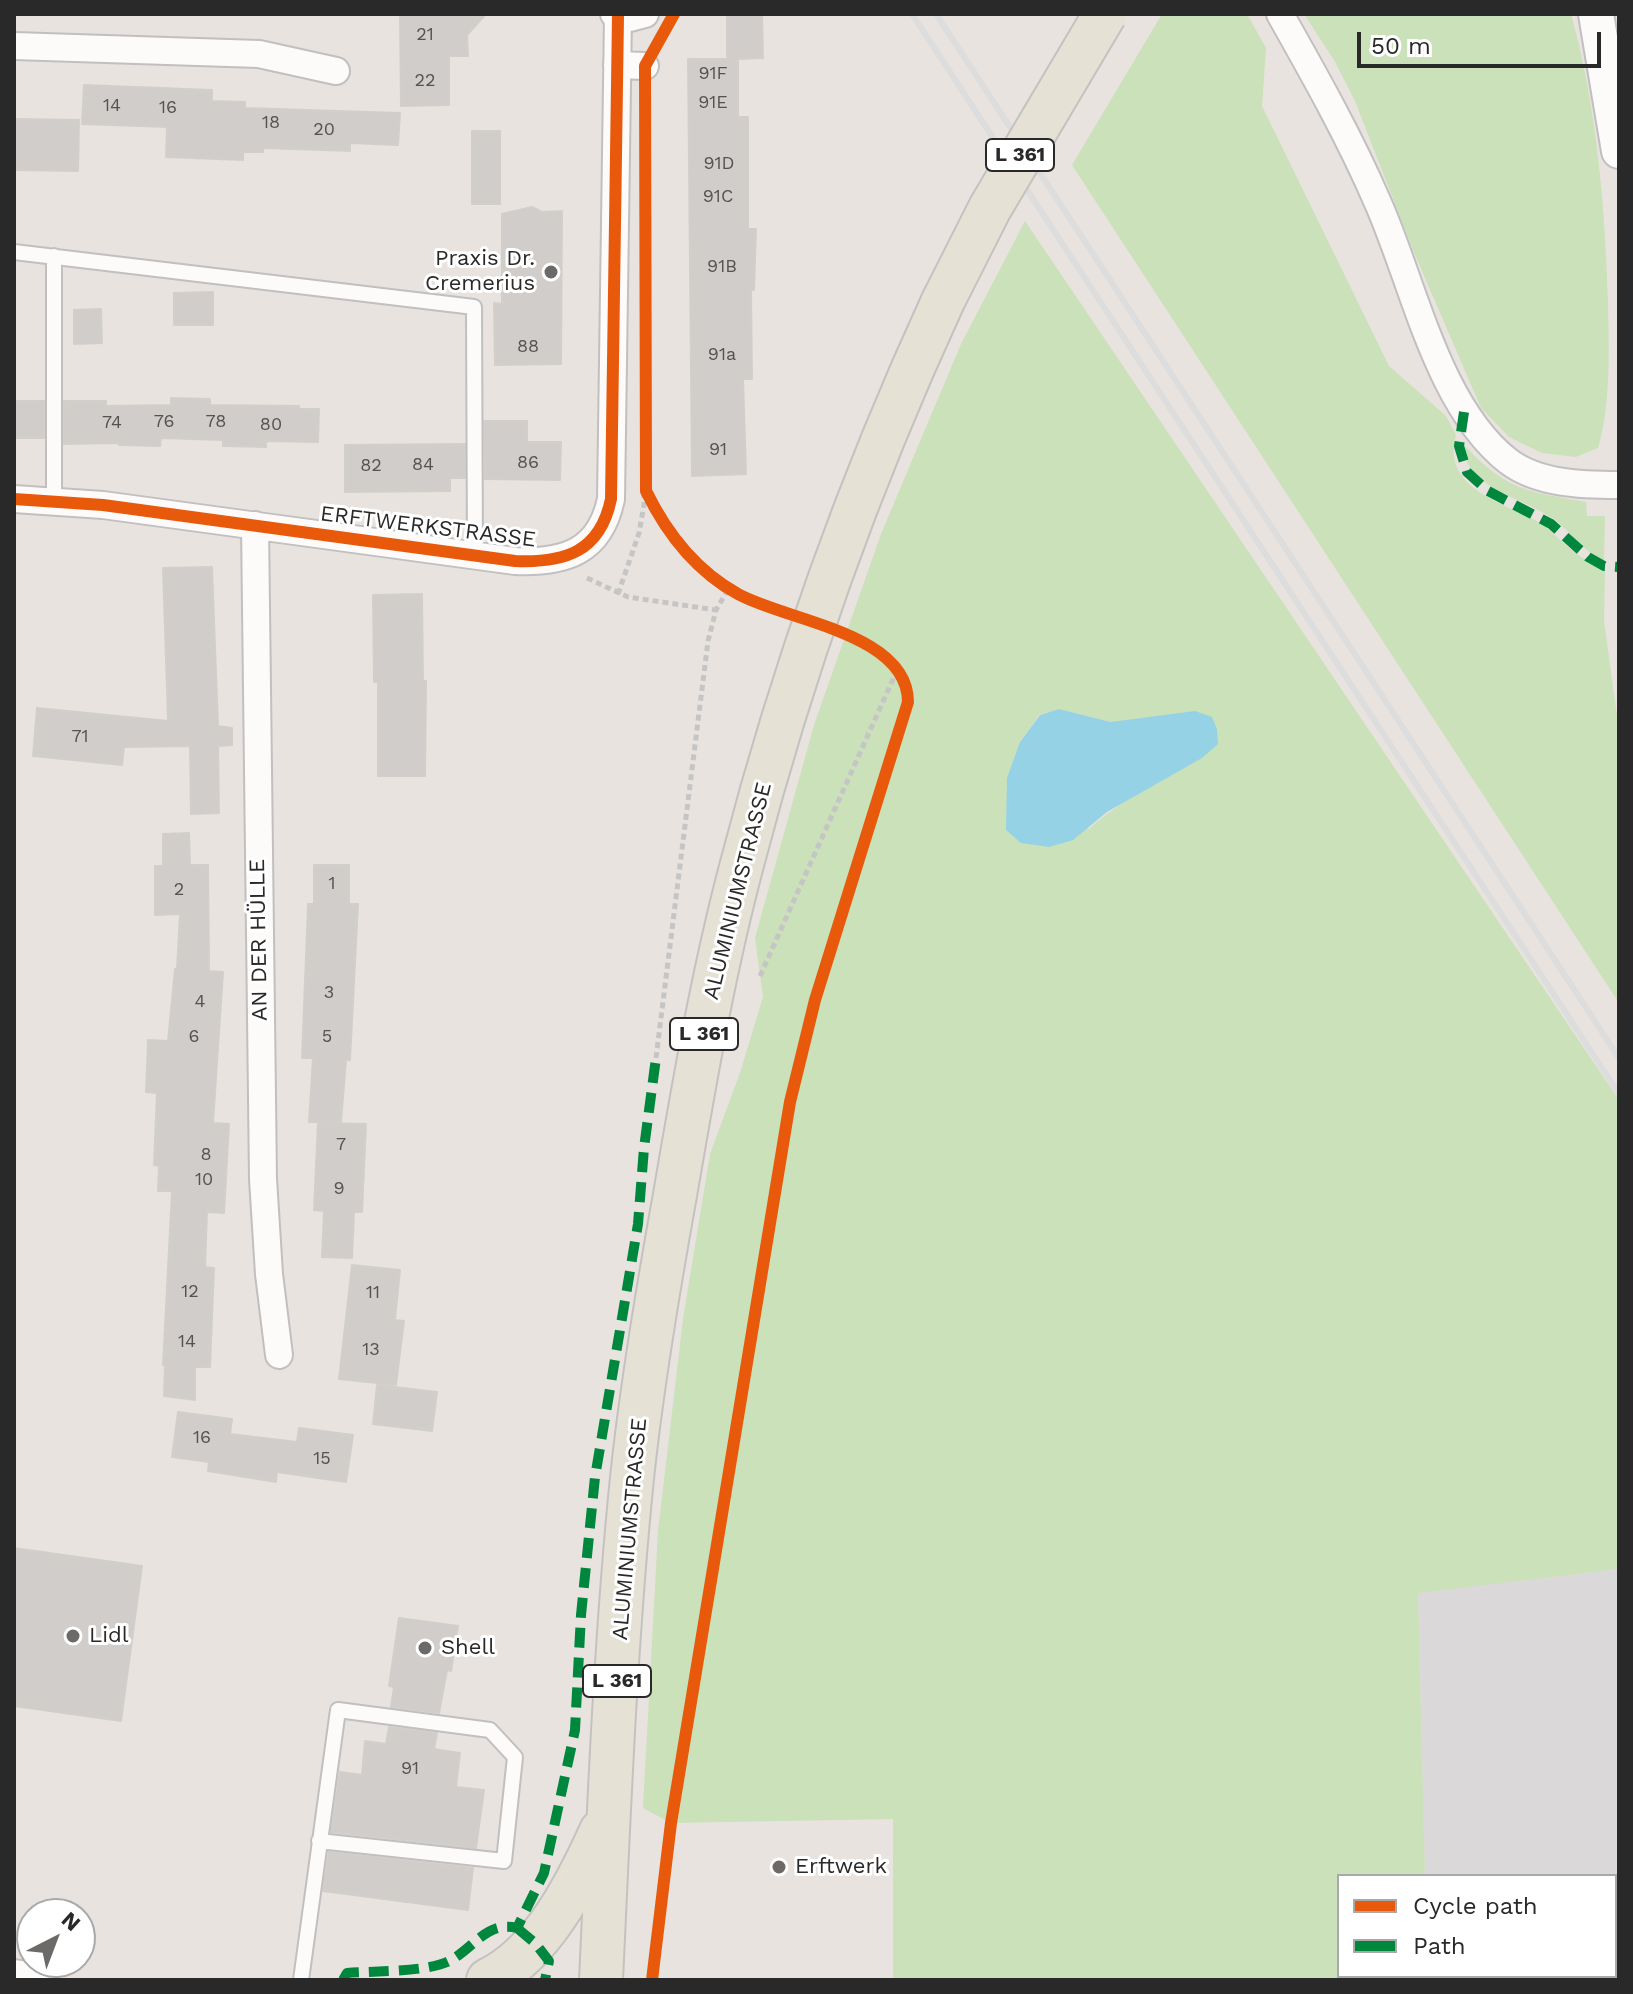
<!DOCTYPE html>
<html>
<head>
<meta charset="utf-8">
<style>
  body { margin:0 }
  #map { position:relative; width:1633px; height:1994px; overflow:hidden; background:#e8e3de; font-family:"Work Sans",sans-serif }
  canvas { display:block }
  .frame { position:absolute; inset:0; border:16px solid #292929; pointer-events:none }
  .legend { position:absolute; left:1337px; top:1874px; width:280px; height:104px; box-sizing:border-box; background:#fff; border:2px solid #a9a9a9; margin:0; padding:10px 14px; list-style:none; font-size:24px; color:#292929 }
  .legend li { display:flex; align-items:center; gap:16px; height:40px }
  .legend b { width:40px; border:2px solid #a9a9a9 }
  .north { position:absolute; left:16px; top:1898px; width:80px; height:80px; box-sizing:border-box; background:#fff; border:2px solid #a9a9a9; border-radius:50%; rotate:42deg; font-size:22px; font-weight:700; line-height:32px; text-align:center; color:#292929 }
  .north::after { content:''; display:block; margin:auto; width:28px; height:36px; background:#6c6a68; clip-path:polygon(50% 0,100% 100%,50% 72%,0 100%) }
  .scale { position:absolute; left:1357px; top:32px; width:244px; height:36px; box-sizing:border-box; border:4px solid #292929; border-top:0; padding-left:10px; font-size:24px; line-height:28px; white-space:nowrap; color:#292929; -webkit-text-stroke:6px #fff; paint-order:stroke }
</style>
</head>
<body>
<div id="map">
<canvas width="1633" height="1994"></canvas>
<div class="frame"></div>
<ul class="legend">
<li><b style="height:10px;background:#e8590c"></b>Cycle path</li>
<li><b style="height:10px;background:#00873e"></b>Path</li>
</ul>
<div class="north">N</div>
<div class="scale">50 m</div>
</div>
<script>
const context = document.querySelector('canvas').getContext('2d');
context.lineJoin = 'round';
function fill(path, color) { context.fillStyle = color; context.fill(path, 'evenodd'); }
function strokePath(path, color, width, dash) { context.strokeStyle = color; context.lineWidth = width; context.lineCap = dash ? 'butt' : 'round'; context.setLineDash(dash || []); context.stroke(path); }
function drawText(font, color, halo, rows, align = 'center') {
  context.font = font + ' "Work Sans",sans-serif'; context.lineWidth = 6; context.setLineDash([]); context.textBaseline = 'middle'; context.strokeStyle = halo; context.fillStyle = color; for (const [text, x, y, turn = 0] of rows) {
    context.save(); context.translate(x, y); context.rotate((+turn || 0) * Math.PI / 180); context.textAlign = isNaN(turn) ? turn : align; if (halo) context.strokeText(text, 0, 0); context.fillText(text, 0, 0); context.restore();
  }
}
fill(new Path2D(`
  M 1619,1569 L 1619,1980 L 1428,1980 L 1428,1976 L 1615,1976 L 1615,1876 L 1425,1876 L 1418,1592 Z`), '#dbd8da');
fill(new Path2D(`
  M 1162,14 L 1247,14 L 1266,48 L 1262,106 L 1389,366 L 1446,416 L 1456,435 C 1441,490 1504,502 1540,523 C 1551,530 1558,539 1568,547 C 1579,557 1591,563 1605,570 L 1604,621 L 1619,730 L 1619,1003 L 1072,165 Z
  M 1304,14 L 1571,14 C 1597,107 1605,207 1608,303 C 1609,350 1611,403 1598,448 L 1576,457 L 1542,453 L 1509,437 L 1481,408 L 1413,250 L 1355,101 L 1334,60 Z
  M 1025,221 L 1619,1100 L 1619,1569 L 1418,1593 L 1425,1876 L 1339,1876 L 1339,1976 L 1428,1976 L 1428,1980 L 893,1980 L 893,1819 L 671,1823 L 643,1808 L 658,1531 L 683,1319 L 710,1154 L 740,1073 L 763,997 L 755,938 L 814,725 L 881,534 L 961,344 ZM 1059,709 L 1111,722 L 1168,775 C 1141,793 1112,807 1089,829 L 1020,742 L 1039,715 Z
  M 1463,444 C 1507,491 1526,491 1586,502 L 1587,516 L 1605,516 L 1604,561 C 1584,552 1573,534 1556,521 C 1531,502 1496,496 1474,473 C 1467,466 1465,455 1463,444 Z`), '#cae1b9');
fill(new Path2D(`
  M 1059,709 L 1111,722 L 1195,711 L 1212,717 L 1217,729 L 1218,744 L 1202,758 L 1107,812 L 1073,840 L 1049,847 L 1021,843 L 1006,830 L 1007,778 L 1020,742 L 1040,715 Z`), '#95d2e6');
const building = new Path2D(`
  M 400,14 L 486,14 L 467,35 L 468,56 L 449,56 L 449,105 L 401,106 Z
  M 727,14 L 762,14 L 763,58 L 738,59 L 738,117 L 748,117 L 748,229 L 756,229 L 754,290 L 751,290 L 752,379 L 743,379 L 746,474 L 692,476 L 688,59 L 727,59 Z
  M 84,85 L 212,90 L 212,101 L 245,102 L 245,108 L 400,113 L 398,145 L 350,143 L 350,151 L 263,148 L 263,152 L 243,152 L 243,160 L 166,157 L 167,127 L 82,124 Z
  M 14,119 L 79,120 L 78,171 L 14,170 Z
  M 472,131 L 500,131 L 500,204 L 472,204 Z
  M 532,207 L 542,212 L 562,211 L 561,364 L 495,365 L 494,303 L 502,304 L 502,214 Z
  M 213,292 L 213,325 L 174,325 L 174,293 Z
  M 101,309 L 102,343 L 74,344 L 74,310 Z
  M 171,398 L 210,399 L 210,405 L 299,406 L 299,409 L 319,409 L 318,442 L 266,441 L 266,447 L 223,446 L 223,440 L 161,438 L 160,446 L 119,445 L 119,443 L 64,444 L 64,401 L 106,401 L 106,406 L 171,405 Z
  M 14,401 L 44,401 L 44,438 L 14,438 Z
  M 484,421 L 527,421 L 527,442 L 561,442 L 560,480 L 485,479 Z
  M 465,444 L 465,478 L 450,478 L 450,491 L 345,492 L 345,445 Z
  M 212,567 L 218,726 L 232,728 L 232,745 L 218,746 L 219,813 L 191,814 L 190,746 L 124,747 L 122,765 L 33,756 L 37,708 L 168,721 L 163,568 Z
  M 422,594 L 423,681 L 426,681 L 425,776 L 378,776 L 378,682 L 374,682 L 373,595 Z
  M 189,833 L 190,865 L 208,865 L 209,971 L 223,972 L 213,1123 L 229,1124 L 224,1213 L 207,1212 L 205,1267 L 214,1268 L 210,1367 L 195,1367 L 195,1400 L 164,1396 L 165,1365 L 163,1365 L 172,1191 L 158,1191 L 159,1166 L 154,1165 L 157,1093 L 146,1092 L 148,1040 L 168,1041 L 175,969 L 177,969 L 180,914 L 155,915 L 155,866 L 163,866 L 163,834 Z
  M 314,865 L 349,865 L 349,904 L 358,904 L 350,1060 L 346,1060 L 341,1122 L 309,1122 L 313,1058 L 302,1058 L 308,904 L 314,904 Z
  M 318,1123 L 366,1124 L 362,1212 L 354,1212 L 352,1258 L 322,1257 L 324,1211 L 314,1210 Z
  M 352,1265 L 400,1270 L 395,1320 L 404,1321 L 396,1385 L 339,1379 Z
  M 377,1385 L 437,1392 L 432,1431 L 373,1424 Z
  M 178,1412 L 232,1419 L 230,1434 L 297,1442 L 299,1428 L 353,1435 L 346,1482 L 277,1472 L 276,1482 L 208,1471 L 209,1462 L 172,1457 Z
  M 14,1548 L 142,1566 L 121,1721 L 14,1706 Z
  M 399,1618 L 458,1626 L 451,1671 L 447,1670 L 439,1713 L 391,1707 L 394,1687 L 389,1686 Z
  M 389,1727 L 437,1733 L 434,1749 L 460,1753 L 456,1787 L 484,1790 L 476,1848 L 331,1832 L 340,1772 L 362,1775 L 365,1741 L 386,1744 Z
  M 329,1852 L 473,1868 L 468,1910 L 323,1891 Z`);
fill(building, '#d0cdca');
strokePath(building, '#d2cfcb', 2);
const service = new Path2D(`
  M 14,252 L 474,307 L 475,556
  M 54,502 L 54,256
  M 301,1980 L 338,1710 L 490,1730 L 515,1757 L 504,1861 L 319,1841`);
const minor = new Path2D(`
  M 614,14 L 630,18 L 645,14
  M 1280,14 C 1315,76 1350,138 1378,203 C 1414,284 1437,405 1508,461 C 1538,484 1583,485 1619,485
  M 14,46 L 259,54 L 336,71
  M 617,65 L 645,66
  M 14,499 L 103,505 L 515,561 C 565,563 600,552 611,499 L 618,16
  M 255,525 L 263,1179 L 269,1274 L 279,1355`);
const tertiary = new Path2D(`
  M 1596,14 L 1619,151
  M 14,1977 L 36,1980`);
const primary = new Path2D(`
  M 488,1980 C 543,1953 577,1884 601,1831
  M 601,1980 C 609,1813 615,1645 632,1478 C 642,1383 658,1289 675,1195 C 694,1084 713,973 742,864 C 792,671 860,481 943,301`);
strokePath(service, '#c1bfc0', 18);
strokePath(minor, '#c1bfc0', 30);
strokePath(tertiary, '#c1bfc0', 38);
strokePath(primary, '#c4c2c0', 46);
strokePath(new Path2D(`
  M 646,492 C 671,542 706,581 759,603
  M 587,578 L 628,597 L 716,610
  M 618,594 L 639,533 L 644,505 L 646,347
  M 760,976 L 898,668
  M 656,1058 L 708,641 L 716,610 L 729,588`), '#c6c5c5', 5, [6, 4]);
strokePath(service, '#fcfbfa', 14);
strokePath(minor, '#fcfbfa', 26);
strokePath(tertiary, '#fcfbfa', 34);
strokePath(primary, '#e5e1d4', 42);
strokePath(new Path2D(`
  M 912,14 L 1619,1094
  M 936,14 L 1619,1058`), '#ddddde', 6);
const primaryBridge = new Path2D(`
  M 943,301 L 990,208 L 1105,14`);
strokePath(primaryBridge, '#c4c2c0', 46, []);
strokePath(primaryBridge, '#e5e1d4', 42);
strokePath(new Path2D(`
  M 1464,412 L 1459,446 L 1467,472 L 1488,491 L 1551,524 L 1588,557 L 1604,566 L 1619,567
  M 517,1928 L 535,1943 L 549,1961 L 545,1980
  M 343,1980 L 347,1973 C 373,1971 425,1972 447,1962 C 472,1951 486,1920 517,1928 L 544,1873 L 575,1730 L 581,1615 L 595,1477 L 638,1224 L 644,1148 L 656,1058`), '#00873e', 10, [20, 10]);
strokePath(new Path2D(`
  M 14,499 L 103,505 L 515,561 C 565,563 600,552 611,499 L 618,16
  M 652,1980 L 671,1823 L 790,1102 L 815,1000 L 908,702 C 908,633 787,621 738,594 C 696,571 667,534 646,491 L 645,66 L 674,14`), '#e8590c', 12);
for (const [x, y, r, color] of [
  [551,272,8,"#6c6a68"],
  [73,1636,8,"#6c6a68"],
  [425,1648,8,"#6c6a68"],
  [779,1867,8,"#6c6a68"]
]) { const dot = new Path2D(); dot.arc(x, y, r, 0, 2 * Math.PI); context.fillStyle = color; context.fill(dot); strokePath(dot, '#fff', 3); }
drawText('18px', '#545352', null, [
  ["21",425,35],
  ["91F",713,74],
  ["22",425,81],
  ["91E",713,103],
  ["14",112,106],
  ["16",168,108],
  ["18",271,123],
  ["20",324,130],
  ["91D",719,164],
  ["91C",718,197],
  ["91B",722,267],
  ["88",528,347],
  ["91a",722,355],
  ["76",164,422],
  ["78",216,422],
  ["74",112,423],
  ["80",271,425],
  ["91",718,450],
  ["86",528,463],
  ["84",423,465],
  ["82",371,466],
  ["71",80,737],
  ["1",332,884],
  ["2",179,890],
  ["3",329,993],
  ["4",200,1002],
  ["6",194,1037],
  ["5",327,1037],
  ["7",341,1145],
  ["8",206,1155],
  ["10",204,1180],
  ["9",339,1189],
  ["12",190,1292],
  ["11",373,1293],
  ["14",187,1342],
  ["13",371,1350],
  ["16",202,1438],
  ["15",322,1459],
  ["91",410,1769]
]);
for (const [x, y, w] of [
  [1020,155,68],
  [704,1034,68],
  [617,1681,68]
]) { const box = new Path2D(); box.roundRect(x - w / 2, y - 16, w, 32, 6); context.fillStyle = '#fff'; context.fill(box); strokePath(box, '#292929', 2); }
drawText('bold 20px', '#292929', null, [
  ["L 361",1020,155],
  ["L 361",704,1034],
  ["L 361",617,1681]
]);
drawText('22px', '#292929', '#fff', [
  ["Praxis Dr.",535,259,"right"],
  ["Cremerius",535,284,"right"],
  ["Lidl",89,1636],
  ["Shell",441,1648],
  ["Erftwerk",795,1867]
], 'left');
drawText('22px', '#292929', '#fff', [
  ["ERFTWERKSTRASSE",428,527,7],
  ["ALUMINIUMSTRASSE",738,891,-76],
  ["AN DER HÜLLE",259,940,-91],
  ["ALUMINIUMSTRASSE",630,1529,-85]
]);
</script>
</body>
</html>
